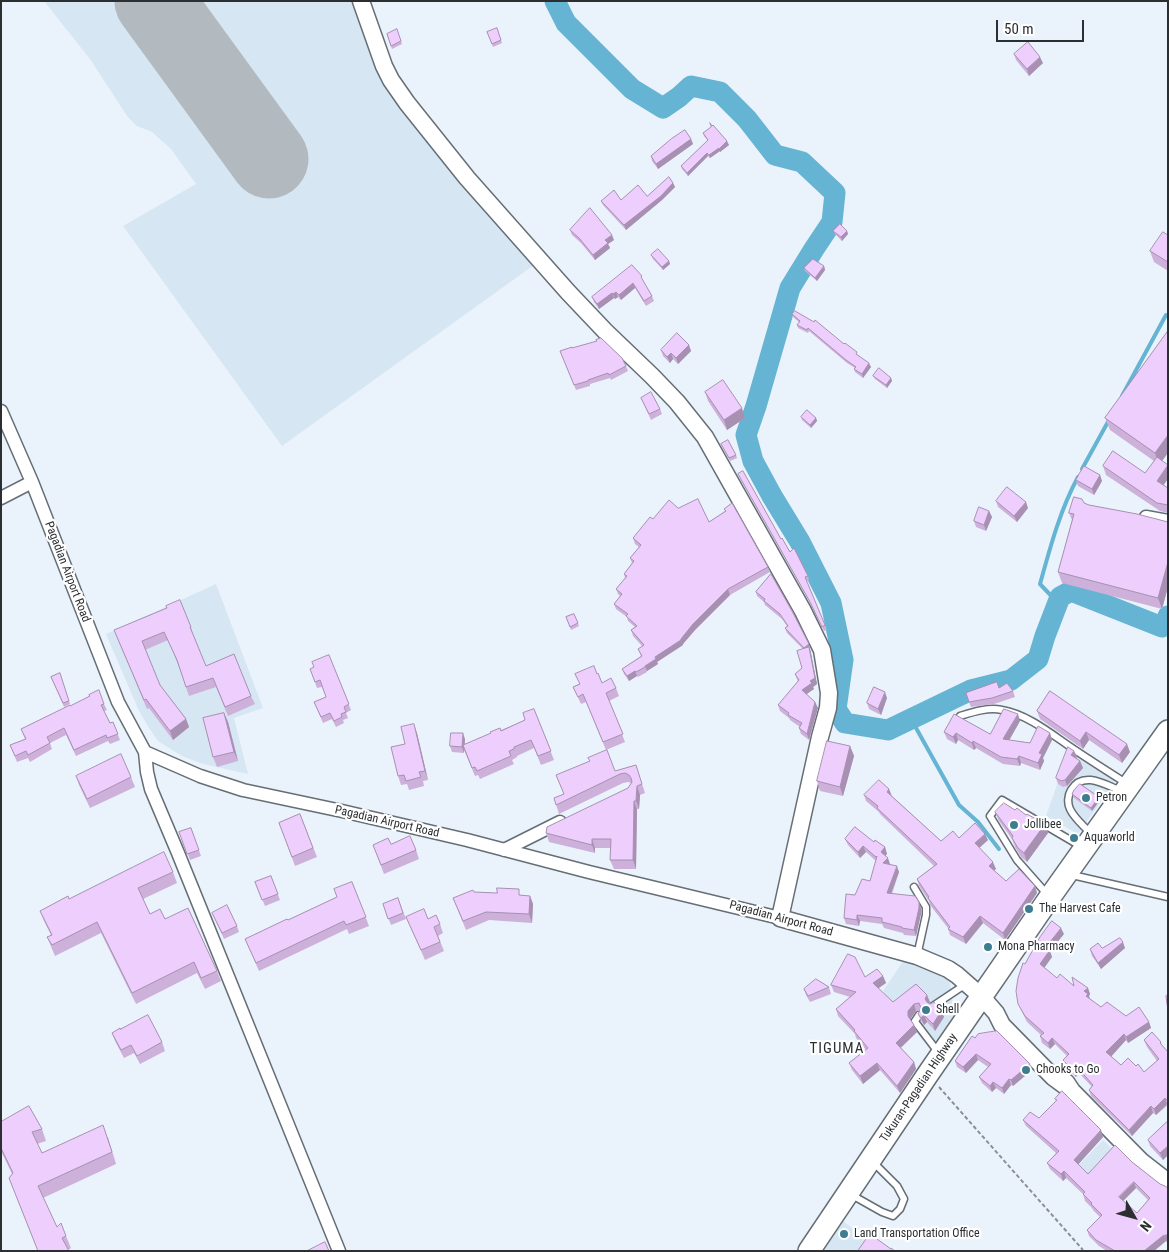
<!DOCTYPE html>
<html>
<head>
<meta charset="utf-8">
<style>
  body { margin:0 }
  #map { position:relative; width:1169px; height:1252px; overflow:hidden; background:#eaf3fb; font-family:"Roboto Condensed",sans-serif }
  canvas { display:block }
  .frame { position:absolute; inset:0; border:2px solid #2c2f32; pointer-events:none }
  .north { position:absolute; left:1109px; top:1192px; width:50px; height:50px; -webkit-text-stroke:4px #fff; paint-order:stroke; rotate:128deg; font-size:14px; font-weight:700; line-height:20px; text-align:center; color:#2c2f32 }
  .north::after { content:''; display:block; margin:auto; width:18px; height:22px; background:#2c2f32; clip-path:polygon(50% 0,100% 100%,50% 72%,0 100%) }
  .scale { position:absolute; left:996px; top:20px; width:88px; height:22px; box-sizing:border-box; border:2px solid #2c2f32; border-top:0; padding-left:6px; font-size:15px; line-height:18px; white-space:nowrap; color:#2c2f32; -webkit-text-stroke:4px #fff; paint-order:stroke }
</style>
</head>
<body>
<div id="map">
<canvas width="1169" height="1252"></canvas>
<div class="frame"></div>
<div class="north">N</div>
<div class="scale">50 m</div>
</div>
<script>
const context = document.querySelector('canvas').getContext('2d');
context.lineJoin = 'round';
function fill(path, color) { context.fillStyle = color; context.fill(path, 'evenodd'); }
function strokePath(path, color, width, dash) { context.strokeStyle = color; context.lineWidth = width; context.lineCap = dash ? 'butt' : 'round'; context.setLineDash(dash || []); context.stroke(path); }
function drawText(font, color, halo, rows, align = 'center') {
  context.font = font + ' "Roboto Condensed",sans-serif'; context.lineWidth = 4.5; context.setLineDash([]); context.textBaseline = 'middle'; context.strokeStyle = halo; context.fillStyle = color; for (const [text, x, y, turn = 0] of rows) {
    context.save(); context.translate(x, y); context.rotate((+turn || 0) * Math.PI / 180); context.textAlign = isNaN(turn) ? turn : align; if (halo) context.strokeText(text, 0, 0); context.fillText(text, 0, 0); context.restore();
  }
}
fill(new Path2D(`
  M 44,1 L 355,1 L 385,86 L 534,265 L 282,446 L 123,226 L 196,184 L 171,149 L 152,132 L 137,126 L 127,116 L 90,59 Z
  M 216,584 L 263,708 L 234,718 L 248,774 L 203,764 L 182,756 L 158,741 L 149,728 L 139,711 L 106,634 Z
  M 1070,748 L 1116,780 L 1078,834 L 1046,816 Z
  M 906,957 L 950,981 L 954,1019 L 933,1053 L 883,991 Z
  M 1103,1140 L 1115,1151 L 1091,1178 L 1078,1166 Z
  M 839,1218 L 883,1251 L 816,1251 Z`), '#d7e6f3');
strokePath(new Path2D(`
  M 1122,396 L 1166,315
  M 1082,469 L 1109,420
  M 1058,603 L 1040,584 C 1050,548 1060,510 1078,477
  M 911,719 L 959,805 L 978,822 L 999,849`), '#65b4d3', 4);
strokePath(new Path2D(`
  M 555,1 L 566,23 L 632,89 L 663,108 L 679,97 L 691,86 L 720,92 L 747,119 L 775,155 L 802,162 L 835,193 L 832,222 L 814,249 L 790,288 L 756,406 L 746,435 L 753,461 L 772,496 L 800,542 L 831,603 L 843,660 L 836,709 L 845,723 L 888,730 L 971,690 L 1011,680 L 1038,659 L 1045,636 L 1060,597 L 1071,591 L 1162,627 L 1166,622 L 1168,616`), '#65b4d3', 21);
strokePath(new Path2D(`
  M 154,1 L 269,159`), '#b2bac0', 79);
const service = new Path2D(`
  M 960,716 C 973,712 988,707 1002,710 C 1026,714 1049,732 1069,746 C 1088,759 1107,771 1126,783
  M 1090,833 C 1084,826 1074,818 1070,809 C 1067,803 1068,795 1071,790 C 1083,770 1106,785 1121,791
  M 1072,875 L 1168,897
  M 914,887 L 926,907 L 926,915 L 917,956
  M 1047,894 L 1017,860 L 990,816 L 1002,800 L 1082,847
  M 933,1006 L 966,984
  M 919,1015 L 915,1021 L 916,1023 L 938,1052
  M 850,1194 L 882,1212 L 893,1216 L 900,1209 L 904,1199 L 897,1186 L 873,1162`);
const minor = new Path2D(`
  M 1,411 L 32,482 L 118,702 L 145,752 L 200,776 L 243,790 L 342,811 L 467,840 L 589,872 L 780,918
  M 1,498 L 32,482
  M 1146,517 L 1168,521
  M 145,752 L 147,772 L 151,789 L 178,853 L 339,1251
  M 504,850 L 560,822`);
const tertiary = new Path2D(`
  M 361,1 L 384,66 L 391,80 L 407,103 L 467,178 L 568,292 L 605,331 L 652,376 L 677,402 L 705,437 L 803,611 L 822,650 L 829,693 L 828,708 L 820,737 L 780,918 L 917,956 L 948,969 L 957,975 L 982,997 L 996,1013 L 1002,1025 L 1053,1077 L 1072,1091
  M 1066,1082 L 1072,1091 L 1141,1161 L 1168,1182`);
const trunk = new Path2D(`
  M 809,1251 L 928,1074 L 1050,897 L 1168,731`);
strokePath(service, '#666e75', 9);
strokePath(minor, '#666e75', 15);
strokePath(tertiary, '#666e75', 19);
strokePath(trunk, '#666e75', 24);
strokePath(new Path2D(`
  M 939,1087 L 1083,1250`), '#898f94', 2, [4, 2.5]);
strokePath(service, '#fff', 6);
strokePath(minor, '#fff', 12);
strokePath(tertiary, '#fff', 16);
strokePath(trunk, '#fff', 21);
fill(new Path2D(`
  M 497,28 L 502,43 L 493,47 L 487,32 Z
  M 397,29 L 402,44 L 392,49 L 387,34 Z
  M 1014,54 L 1043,63 L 1029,76 L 1016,60 Z
  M 703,133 L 729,145 L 720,152 L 720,151 L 710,158 L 708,156 L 688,176 L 682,169 L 681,166 L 708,141 L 704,136 Z
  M 691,139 L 693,144 L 658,169 L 652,161 L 651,156 Z
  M 673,183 L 675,187 L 662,200 L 626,230 L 603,205 L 601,201 L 621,200 L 647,196 Z
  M 570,230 L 614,240 L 608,244 L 610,248 L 595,260 L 581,243 L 572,235 Z
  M 833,231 L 847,231 L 848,234 L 842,241 L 835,234 Z
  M 1168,235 L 1168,271 L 1154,262 L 1150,251 Z
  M 651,255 L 669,261 L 670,264 L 663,270 L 653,259 Z
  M 824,266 L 825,270 L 817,281 L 805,271 L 804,268 Z
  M 643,282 L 652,296 L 654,301 L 646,306 L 635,288 L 621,300 L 618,297 L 615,299 L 614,298 L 599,309 L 594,302 L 592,297 Z
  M 792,314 L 858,355 L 871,367 L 863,378 L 855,372 L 854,369 L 855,368 L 847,363 L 809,331 L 808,333 L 798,328 L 797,325 L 799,322 L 794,318 Z
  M 1168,331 L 1162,461 L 1168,465 L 1168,479 L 1163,485 L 1168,488 L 1168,513 L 1160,511 L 1106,475 L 1103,466 L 1145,473 L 1154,461 L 1110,430 L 1105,418 Z
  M 689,345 L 691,351 L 678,364 L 673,359 L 670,363 L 663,356 L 661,350 Z
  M 572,348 L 626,366 L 628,371 L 611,380 L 610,378 L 590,384 L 590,386 L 576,390 L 560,351 Z
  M 873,376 L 891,378 L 892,381 L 887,388 L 875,379 Z
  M 705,392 L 745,418 L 727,430 L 708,401 Z
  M 641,398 L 660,409 L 662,414 L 651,420 Z
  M 801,417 L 816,418 L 817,421 L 811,428 L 802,420 Z
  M 721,444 L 736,455 L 737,458 L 730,461 Z
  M 738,474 L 781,539 L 808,576 L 809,580 L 806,582 L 827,630 L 824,631 L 812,606 L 740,478 Z
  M 1100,475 L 1102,481 L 1094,495 L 1078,486 L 1076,480 Z
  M 996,501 L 1028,508 L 1017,522 L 998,507 Z
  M 1084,503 L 1089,505 L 1168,522 L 1168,587 L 1162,609 L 1062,583 L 1058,572 L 1072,520 L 1069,513 Z
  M 678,508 L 709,522 L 725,511 L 724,509 L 768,567 L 770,572 L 730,595 L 695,630 L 683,644 L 683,645 L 657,662 L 658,664 L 647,671 L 647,672 L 638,677 L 637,676 L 629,681 L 624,674 L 622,669 L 641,656 L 638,649 L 642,646 L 633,636 L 631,630 L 635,627 L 628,621 L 627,617 L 616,609 L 614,604 L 620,596 L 618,594 L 616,589 L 625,578 L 624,574 L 632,563 L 630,558 L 639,547 L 635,544 L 633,538 L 653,519 Z
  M 989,511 L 992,517 L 986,531 L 976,527 L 974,521 Z
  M 771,574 L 810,649 L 817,684 L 813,687 L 814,689 L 806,694 L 815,702 L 818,708 L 809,740 L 801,734 L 799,728 L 800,727 L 790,720 L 789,718 L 780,711 L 778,705 L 798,682 L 795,674 L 802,668 L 803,649 L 787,633 L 785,628 L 787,626 L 782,619 L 765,605 L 764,602 L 757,596 L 756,592 Z
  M 574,614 L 579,626 L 571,630 L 566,617 Z
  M 191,627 L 193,636 L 206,666 L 251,696 L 255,704 L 228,716 L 216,687 L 189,696 L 179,667 L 168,640 L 145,650 L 160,685 L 186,719 L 189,727 L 173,740 L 149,708 L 147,709 L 114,630 Z
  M 329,655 L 351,710 L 346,713 L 348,718 L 343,720 L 344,723 L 336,727 L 332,719 L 323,723 L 314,702 L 326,697 L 322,687 L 317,688 L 310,669 L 314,667 Z
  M 60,673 L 70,704 L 64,707 L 51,677 Z
  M 597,674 L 602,683 L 616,688 L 619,696 L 609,701 L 625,742 L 606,750 L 586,702 L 581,704 L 573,687 Z
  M 999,688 L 1013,691 L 1015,697 L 994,704 L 971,707 L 969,702 Z
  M 1050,691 L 1130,752 L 1122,763 L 1089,740 L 1083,749 L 1040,719 L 1037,711 Z
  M 887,698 L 881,715 L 869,709 L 867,703 Z
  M 104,704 L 107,710 L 104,711 L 110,723 L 113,722 L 120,740 L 110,744 L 108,741 L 76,756 L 66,735 L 50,743 L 52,749 L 30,762 L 28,758 L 17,762 L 10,745 L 25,739 L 21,729 L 70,706 Z
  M 534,709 L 554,760 L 541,765 L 534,748 L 517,756 L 517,757 L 512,760 L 514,764 L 480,779 L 478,775 L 475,776 L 464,750 L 464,753 L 452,752 L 450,746 L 465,739 L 465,745 L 525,720 Z
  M 224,713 L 228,722 L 238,761 L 217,767 L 213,757 Z
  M 1020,721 L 1009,740 L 1030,743 L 1050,733 L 1052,740 L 1043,758 L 1044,761 L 1040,770 L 1021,763 L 1020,766 L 1003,764 L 976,748 L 974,750 L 958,740 L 956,744 L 947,739 L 944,732 L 990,734 Z
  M 417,733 L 428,780 L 423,781 L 424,786 L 409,790 L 407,784 L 401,785 L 398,776 L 405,744 Z
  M 850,746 L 854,756 L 843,796 L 820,791 L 817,781 Z
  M 1074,751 L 1077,757 L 1076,758 L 1080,761 L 1083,768 L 1067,786 L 1063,787 L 1058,784 L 1056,778 Z
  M 636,765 L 645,793 L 640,795 L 639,809 L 637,809 L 636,869 L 614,869 L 610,860 L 611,848 L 595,848 L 595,853 L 549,842 L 546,833 L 628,788 L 631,783 L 628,782 L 623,783 L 559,814 L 554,798 L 564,794 L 556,775 L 615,771 Z
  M 76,776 L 131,777 L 135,787 L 90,808 L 79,785 Z
  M 1072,794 L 1100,800 L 1092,811 L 1074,798 Z
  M 864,795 L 892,796 L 941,841 L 959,838 L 988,840 L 979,848 L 996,869 L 994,870 L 1006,881 L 1035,886 L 1037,893 L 1005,940 L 983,923 L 966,944 L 950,935 L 948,928 L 930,905 L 929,901 L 919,886 L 917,879 L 934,866 L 880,814 L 879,812 L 866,801 Z
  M 1015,810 L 1045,824 L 1048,833 L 1027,862 L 1021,857 L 1015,847 L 1012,839 L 999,821 L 995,812 Z
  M 300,814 L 317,857 L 295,866 L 279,823 Z
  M 191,828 L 201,856 L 190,860 L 179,832 Z
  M 845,839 L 874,842 L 885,847 L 887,854 L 885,856 L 890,864 L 899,872 L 892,894 L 921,908 L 921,914 L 916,936 L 904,935 L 903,933 L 884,928 L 882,924 L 860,921 L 859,926 L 846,924 L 844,918 L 855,895 L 870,881 L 876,861 L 866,852 L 860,858 L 848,845 Z
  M 391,844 L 416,850 L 419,859 L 384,874 L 373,845 Z
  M 173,872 L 177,883 L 143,899 L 150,914 L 165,919 L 217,971 L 221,981 L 205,989 L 197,973 L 136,1004 L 101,933 L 55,956 L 47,937 L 51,935 L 44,921 L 40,911 L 69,899 Z
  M 271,876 L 280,900 L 265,906 L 255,882 Z
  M 352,882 L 369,926 L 349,934 L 347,929 L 259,971 L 245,939 L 288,920 L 337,897 Z
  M 474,892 L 530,896 L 533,904 L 532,923 L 489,920 L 466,930 L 453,898 Z
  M 398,898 L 406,919 L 391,925 L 383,904 Z
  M 212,913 L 237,926 L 239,932 L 224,939 Z
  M 406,917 L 428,919 L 440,924 L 443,933 L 438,936 L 444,951 L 425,960 Z
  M 1064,934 L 1050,951 L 1052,957 L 1044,968 L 1057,978 L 1074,986 L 1088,988 L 1090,994 L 1089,996 L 1090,999 L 1101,1007 L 1126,1016 L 1149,1022 L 1151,1028 L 1128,1043 L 1126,1040 L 1111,1056 L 1121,1065 L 1136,1066 L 1144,1072 L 1157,1061 L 1147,1047 L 1144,1040 L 1161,1042 L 1162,1045 L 1168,1052 L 1168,1105 L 1156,1115 L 1153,1113 L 1132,1136 L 1091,1096 L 1089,1090 L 1092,1087 L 1079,1073 L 1076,1077 L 1065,1067 L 1063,1060 L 1067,1056 L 1055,1044 L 1050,1049 L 1042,1043 L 1040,1036 L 1041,1035 L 1027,1022 L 1018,1004 L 1025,964 Z
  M 1102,948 L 1125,948 L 1101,969 L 1092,956 L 1090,949 Z
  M 883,976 L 886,983 L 878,988 L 893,1002 L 930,1002 L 929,1003 L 944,1017 L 935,1031 L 927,1022 L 924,1025 L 921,1021 L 918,1014 L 920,1011 L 916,1011 L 911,1018 L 911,1020 L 917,1032 L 901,1048 L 914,1062 L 916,1069 L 900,1093 L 880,1070 L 863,1084 L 852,1070 L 849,1063 L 866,1050 L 856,1038 L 855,1034 L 838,1016 L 836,1009 L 850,997 L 834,992 L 831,985 L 865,977 Z
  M 829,987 L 831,994 L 810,1002 L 806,995 L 804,989 Z
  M 120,1029 L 162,1042 L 165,1051 L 140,1064 L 134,1053 L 124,1058 L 115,1041 L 112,1033 Z
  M 972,1036 L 1032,1070 L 1013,1086 L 1011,1085 L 1004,1094 L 996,1088 L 992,1092 L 982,1083 L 979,1077 L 988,1067 L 978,1060 L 966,1073 L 957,1067 L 955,1061 Z
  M 1055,1099 L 1103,1137 L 1078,1164 L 1088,1174 L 1132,1162 L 1160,1184 L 1167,1242 L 1166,1241 L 1154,1251 L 1107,1251 L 1099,1246 L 1089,1236 L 1087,1230 L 1100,1217 L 1093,1210 L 1092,1208 L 1085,1201 L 1083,1194 L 1066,1178 L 1063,1181 L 1050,1169 L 1047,1163 L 1056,1153 L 1026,1126 L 1023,1120 L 1039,1118 L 1056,1101 ZM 1136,1188 L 1148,1200 L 1137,1213 L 1123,1201 Z
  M 1168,1121 L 1168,1155 L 1163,1160 L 1150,1146 L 1148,1140 Z
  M 1,1122 L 42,1129 L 46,1141 L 37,1144 L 42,1153 L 108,1137 L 116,1164 L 43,1198 L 57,1227 L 66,1236 L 71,1248 L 68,1250 L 69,1251 L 38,1251 L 9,1178 L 12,1174 L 1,1151 Z`), '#cdb1da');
fill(new Path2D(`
  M 1040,57 L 1043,63 L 1029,76 L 1027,69 Z
  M 691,139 L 693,144 L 658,169 L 656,164 Z
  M 727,141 L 729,145 L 720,152 L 720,151 L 710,158 L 709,155 Z
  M 707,153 L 708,156 L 688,176 L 687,173 Z
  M 673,183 L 675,187 L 662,200 L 626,230 L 624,225 Z
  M 847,231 L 848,234 L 842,241 L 841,237 Z
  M 612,235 L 614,240 L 608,244 L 610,248 L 595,260 L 593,255 L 605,240 Z
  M 669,261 L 670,264 L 663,270 L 662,267 Z
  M 824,266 L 825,270 L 817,281 L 815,278 Z
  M 633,283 L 635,288 L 621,300 L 619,295 Z
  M 616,292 L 618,297 L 615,299 L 613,294 Z
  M 612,293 L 614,298 L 599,309 L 597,304 Z
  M 689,345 L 691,351 L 678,364 L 676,358 Z
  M 671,353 L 673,359 L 670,363 L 667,357 Z
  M 869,363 L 871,367 L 863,378 L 862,374 Z
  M 891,378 L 892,381 L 887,388 L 886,385 Z
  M 742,408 L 745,418 L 727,430 L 724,420 Z
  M 816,418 L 817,421 L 811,428 L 810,425 Z
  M 1168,435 L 1168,453 L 1159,465 L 1155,453 Z
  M 1168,466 L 1168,479 L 1160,490 L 1157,481 Z
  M 1100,475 L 1102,481 L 1094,495 L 1092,489 Z
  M 1026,502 L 1028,508 L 1017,522 L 1014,516 Z
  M 989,511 L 992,517 L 986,531 L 984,525 Z
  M 1168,562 L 1168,587 L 1162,609 L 1158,598 Z
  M 728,589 L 730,595 L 695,630 L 683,644 L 683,645 L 657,662 L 658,664 L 647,671 L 645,666 L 655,657 L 681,639 L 693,624 Z
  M 809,644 L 811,653 L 817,684 L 813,687 L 814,689 L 804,696 L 802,690 L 805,652 L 804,648 Z
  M 635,671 L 637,676 L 629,681 L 627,676 Z
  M 885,692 L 887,698 L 881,715 L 878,709 Z
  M 815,702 L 818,708 L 809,740 L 807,734 Z
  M 224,713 L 228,722 L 238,761 L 234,752 Z
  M 1018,714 L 1020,721 L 1006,746 L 1003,739 Z
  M 186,719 L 189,727 L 173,740 L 170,731 Z
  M 414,724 L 417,733 L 428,780 L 425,771 Z
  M 1086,732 L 1089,740 L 1083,749 L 1080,741 Z
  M 463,733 L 465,739 L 464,753 L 462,747 Z
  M 956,733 L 958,740 L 956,744 L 953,737 Z
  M 1050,733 L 1052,740 L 1043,758 L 1044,761 L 1040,770 L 1038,763 L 1039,753 Z
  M 973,741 L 976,748 L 974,750 L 972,743 Z
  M 1127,744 L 1130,752 L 1122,763 L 1119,755 Z
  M 850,746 L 854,756 L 843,796 L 840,787 Z
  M 1074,751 L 1077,757 L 1074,761 L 1071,755 Z
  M 1019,756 L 1021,763 L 1020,766 L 1017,759 Z
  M 1080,761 L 1083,768 L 1067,786 L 1065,780 Z
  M 637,786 L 640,795 L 639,809 L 636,801 Z
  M 889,789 L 892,796 L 887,792 Z
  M 1099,797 L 1100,800 L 1092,811 L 1091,808 Z
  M 634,801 L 637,809 L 636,869 L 633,860 Z
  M 1045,824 L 1048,833 L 1027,862 L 1024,853 Z
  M 985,834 L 988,840 L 977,850 L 975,843 Z
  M 592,839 L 595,848 L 595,853 L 592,845 Z
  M 863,846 L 866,852 L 860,858 L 858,852 Z
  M 885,847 L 887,854 L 883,858 L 881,852 Z
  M 888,858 L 890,864 L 883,863 Z
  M 993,862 L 996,869 L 991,873 L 989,866 Z
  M 897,866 L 899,872 L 889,899 L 887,893 Z
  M 1035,886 L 1037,893 L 1005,940 L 1003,933 Z
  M 530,896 L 533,904 L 532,923 L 529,914 Z
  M 919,902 L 921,908 L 921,914 L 916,936 L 914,930 Z
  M 857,915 L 860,921 L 859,926 L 857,920 Z
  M 980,916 L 983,923 L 966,944 L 963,937 Z
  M 1061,928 L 1064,934 L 1050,951 L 1052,957 L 1042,971 L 1040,964 L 1046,947 Z
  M 1123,942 L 1125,948 L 1101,969 L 1098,963 Z
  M 883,976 L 886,983 L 876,990 L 873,983 Z
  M 1088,988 L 1090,994 L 1089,996 L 1090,1000 L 1088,1003 L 1084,991 Z
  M 927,995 L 930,1002 L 928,1006 L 925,999 Z
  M 914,1004 L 916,1011 L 911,1018 L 911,1023 L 908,1016 L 908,1011 Z
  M 942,1010 L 944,1017 L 935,1031 L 933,1024 Z
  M 924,1015 L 927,1022 L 924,1025 L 921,1018 Z
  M 1149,1022 L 1151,1028 L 1128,1043 L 1126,1037 Z
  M 914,1025 L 917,1032 L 898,1050 L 896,1043 Z
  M 1124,1034 L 1126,1040 L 1109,1059 L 1106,1052 Z
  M 1052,1038 L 1055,1044 L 1050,1049 L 1048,1043 Z
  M 976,1054 L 978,1060 L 966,1073 L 963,1067 Z
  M 914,1062 L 916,1069 L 900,1093 L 897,1086 Z
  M 877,1063 L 880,1070 L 863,1084 L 860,1076 Z
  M 1030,1064 L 1032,1070 L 1013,1086 L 1011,1080 Z
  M 1077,1067 L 1079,1073 L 1076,1077 L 1073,1071 Z
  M 1009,1079 L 1011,1085 L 1004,1094 L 1002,1088 Z
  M 993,1082 L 996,1088 L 992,1092 L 990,1086 Z
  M 1165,1098 L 1167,1104 L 1156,1115 L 1154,1109 Z
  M 1151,1106 L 1153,1113 L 1132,1136 L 1129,1130 Z
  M 1101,1130 L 1103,1137 L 1076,1167 L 1074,1160 Z
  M 1168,1146 L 1168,1155 L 1163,1160 L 1160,1153 Z
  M 1064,1171 L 1066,1178 L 1063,1181 L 1061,1174 Z
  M 1134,1182 L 1136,1188 L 1121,1203 L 1119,1197 Z
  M 1168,1234 L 1168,1242 L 1167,1242 L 1164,1236 Z
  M 1164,1235 L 1166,1241 L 1154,1251 L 1144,1251 Z`), '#a790b1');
const building = new Path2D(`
  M 497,28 L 501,40 L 492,44 L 487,32 Z
  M 397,29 L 401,41 L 391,46 L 387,34 Z
  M 1028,42 L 1040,57 L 1027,69 L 1014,54 Z
  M 710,123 L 712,126 L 713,125 L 727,141 L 719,149 L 719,148 L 709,155 L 707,153 L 687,173 L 681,166 L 708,140 L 703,133 L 711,127 Z
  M 685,130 L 691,139 L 656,164 L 651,156 L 671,139 Z
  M 669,177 L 673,183 L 661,196 L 624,225 L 601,201 L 614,190 L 621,200 L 638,185 L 647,196 Z
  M 590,208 L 612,235 L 605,240 L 608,243 L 593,255 L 579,238 L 570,230 Z
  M 840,224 L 847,231 L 841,237 L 833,231 Z
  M 1163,232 L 1168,235 L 1168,262 L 1150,251 Z
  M 658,249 L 669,261 L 662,267 L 651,255 Z
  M 813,259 L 824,266 L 815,278 L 804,268 Z
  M 632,265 L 642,276 L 641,277 L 652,296 L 644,301 L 633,283 L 619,295 L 616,292 L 613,294 L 612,293 L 597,304 L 592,297 Z
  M 795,311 L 814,322 L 815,320 L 844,344 L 845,343 L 857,352 L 856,354 L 869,363 L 862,374 L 854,369 L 856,367 L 846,360 L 808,328 L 807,330 L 797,325 L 800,321 L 792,314 Z
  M 1168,331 L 1168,435 L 1155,453 L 1105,418 Z
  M 677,333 L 689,345 L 676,358 L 671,353 L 667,357 L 661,350 Z
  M 601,338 L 622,358 L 626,366 L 609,375 L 608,373 L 588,380 L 588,381 L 574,385 L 560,351 L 572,347 L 572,348 L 597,341 L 596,340 Z
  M 879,368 L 891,378 L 886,385 L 873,376 Z
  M 723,380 L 742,408 L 724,420 L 705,392 Z
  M 651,392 L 660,409 L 649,414 L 641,398 Z
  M 807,410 L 816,418 L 810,425 L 801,417 Z
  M 728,440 L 736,455 L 729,458 L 721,444 Z
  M 1113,451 L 1145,473 L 1157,457 L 1168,465 L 1157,481 L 1168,488 L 1168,505 L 1157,503 L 1103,466 Z
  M 1084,466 L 1100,475 L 1092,489 L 1076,480 Z
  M 743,471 L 781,539 L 782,538 L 790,552 L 794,548 L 808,576 L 805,577 L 825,625 L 822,627 L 810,602 L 738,474 Z
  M 1007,487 L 1026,502 L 1014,516 L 996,501 Z
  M 1074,497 L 1082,499 L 1084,503 L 1089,505 L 1137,514 L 1168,522 L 1168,562 L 1158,598 L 1058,572 L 1074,514 L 1069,513 Z
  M 698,499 L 709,522 L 726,511 L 724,509 L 732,503 L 768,567 L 728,589 L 693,624 L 681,639 L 681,640 L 655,657 L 656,659 L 645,666 L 645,667 L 636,672 L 635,671 L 627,676 L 622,669 L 642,656 L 638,649 L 644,645 L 631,630 L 637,626 L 626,616 L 628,614 L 614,604 L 622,594 L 616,589 L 627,576 L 624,574 L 634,561 L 630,558 L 641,545 L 633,538 L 650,517 L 653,519 L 669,500 L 678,508 Z
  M 979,507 L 989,511 L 984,525 L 974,521 Z
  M 771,574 L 792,611 L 809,644 L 804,648 L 785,628 L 788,626 L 780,614 L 764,601 L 765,599 L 756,592 Z
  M 180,600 L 191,627 L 190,627 L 206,666 L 234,654 L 251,696 L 225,707 L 213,678 L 186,687 L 177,660 L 164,632 L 142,641 L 160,685 L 186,719 L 170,731 L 146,699 L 144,700 L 114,630 L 167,608 L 166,606 Z
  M 574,614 L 578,623 L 570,627 L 566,617 Z
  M 809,647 L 815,678 L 810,681 L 812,683 L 802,690 L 815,702 L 807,734 L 799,728 L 802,723 L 788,715 L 789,713 L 778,705 L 799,680 L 795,674 L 802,668 L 797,651 Z
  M 329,655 L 349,704 L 344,707 L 346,712 L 341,714 L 342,717 L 334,721 L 330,713 L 321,717 L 314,702 L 326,697 L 320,680 L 315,682 L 310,669 L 314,667 L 312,662 Z
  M 594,666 L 597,674 L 598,673 L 602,683 L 611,678 L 616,688 L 606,693 L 623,734 L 603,742 L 583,694 L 578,697 L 573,687 L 580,684 L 575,674 Z
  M 60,673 L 69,701 L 63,703 L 51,677 Z
  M 997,682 L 999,688 L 1007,683 L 1013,691 L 992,698 L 969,702 L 966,693 Z
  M 874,687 L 885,692 L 878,709 L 867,703 Z
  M 99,690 L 104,704 L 101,705 L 110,723 L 113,722 L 118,734 L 107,738 L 106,735 L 74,750 L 64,728 L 47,737 L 50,743 L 28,755 L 26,751 L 15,756 L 10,745 L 26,739 L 21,729 L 70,705 L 70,706 L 90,696 L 89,695 Z
  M 1050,691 L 1127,744 L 1119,755 L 1086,732 L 1080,741 L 1037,711 Z
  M 534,709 L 551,751 L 538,756 L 531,740 L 514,747 L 514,749 L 509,751 L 511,756 L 477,771 L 475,767 L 472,768 L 463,745 L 491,733 L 490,732 L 500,728 L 501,731 L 525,720 L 523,713 Z
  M 1004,709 L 1018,714 L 1003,739 L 1030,743 L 1038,726 L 1050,733 L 1039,753 L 1042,754 L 1038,763 L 1019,756 L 1017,759 L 1001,757 L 973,741 L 972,743 L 956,733 L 953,737 L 944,732 L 954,714 L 990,734 Z
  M 224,713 L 234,752 L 213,757 L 203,718 Z
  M 414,724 L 425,771 L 419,772 L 421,777 L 406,781 L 404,775 L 398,776 L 391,747 L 405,744 L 401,727 Z
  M 451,733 L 463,733 L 462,747 L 450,746 Z
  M 827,741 L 850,746 L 840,787 L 817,781 Z
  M 1068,747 L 1074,751 L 1071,755 L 1080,761 L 1065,780 L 1061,781 L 1056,778 Z
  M 607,750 L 615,771 L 636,765 L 642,784 L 637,786 L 636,801 L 634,801 L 633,860 L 610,860 L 611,839 L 592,839 L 592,845 L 546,833 L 547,827 L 628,788 L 632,782 L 631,778 L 629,775 L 625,773 L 620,774 L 556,805 L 554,798 L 564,794 L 556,775 L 590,761 L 588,758 Z
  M 121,754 L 131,777 L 87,799 L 76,776 Z
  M 879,780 L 889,789 L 887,792 L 941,841 L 953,831 L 959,838 L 975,823 L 985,834 L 975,843 L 993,862 L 989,866 L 1006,881 L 1019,869 L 1035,886 L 1003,933 L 980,916 L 963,937 L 948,929 L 950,927 L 928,898 L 929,897 L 917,879 L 937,864 L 877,808 L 878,806 L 864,795 Z
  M 1080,784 L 1099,797 L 1091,808 L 1072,794 L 1074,790 Z
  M 1004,803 L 1015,810 L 1017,808 L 1026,815 L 1027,814 L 1045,824 L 1024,853 L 1018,848 L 1012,838 L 1013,836 L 995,812 Z
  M 300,814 L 313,848 L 292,857 L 279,823 Z
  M 855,827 L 874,842 L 875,840 L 885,847 L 881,852 L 888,858 L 883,863 L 897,866 L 887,893 L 915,896 L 919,902 L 919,908 L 914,930 L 902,928 L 902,927 L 882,922 L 882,918 L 857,915 L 857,920 L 844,918 L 846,894 L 855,895 L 862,879 L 870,881 L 877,856 L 876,857 L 863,846 L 858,852 L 845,839 Z
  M 191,828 L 199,850 L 187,854 L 179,832 Z
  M 410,836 L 416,850 L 381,865 L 373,845 L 388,838 L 391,844 Z
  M 164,852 L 173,872 L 138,888 L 150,914 L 160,909 L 165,919 L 188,908 L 217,971 L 201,978 L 194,962 L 132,993 L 97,922 L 52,945 L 47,937 L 52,935 L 40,911 L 68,896 L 69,899 L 133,867 Z
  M 271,876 L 278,894 L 262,900 L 255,882 Z
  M 352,882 L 366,917 L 346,925 L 344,921 L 256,963 L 245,939 L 287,919 L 288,920 L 337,897 L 334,889 Z
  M 497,888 L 519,889 L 519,895 L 530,896 L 529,914 L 486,912 L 463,921 L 453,898 L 473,890 L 474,892 L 497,893 Z
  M 398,898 L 403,913 L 388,919 L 383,904 Z
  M 227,905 L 237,926 L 222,933 L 212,913 Z
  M 424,909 L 428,919 L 436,915 L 440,924 L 434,927 L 440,942 L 421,950 L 406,917 Z
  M 1052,921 L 1061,928 L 1046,947 L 1050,950 L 1040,964 L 1057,978 L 1060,974 L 1074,986 L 1072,977 L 1088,988 L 1084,991 L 1088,994 L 1086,996 L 1101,1007 L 1107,1002 L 1126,1016 L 1139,1007 L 1149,1022 L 1126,1037 L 1124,1034 L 1106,1052 L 1121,1065 L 1128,1058 L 1136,1066 L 1138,1064 L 1144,1072 L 1159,1059 L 1144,1040 L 1152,1032 L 1161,1042 L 1160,1043 L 1168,1052 L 1168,1101 L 1165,1098 L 1154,1109 L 1151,1106 L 1129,1130 L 1089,1090 L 1093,1085 L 1077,1067 L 1073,1071 L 1063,1060 L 1069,1054 L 1052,1038 L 1048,1043 L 1040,1036 L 1044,1033 L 1025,1016 L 1018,1004 L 1016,991 L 1018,978 L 1023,963 L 1025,964 L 1040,937 Z
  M 1120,938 L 1123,942 L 1098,963 L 1090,949 L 1098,943 L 1102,948 Z
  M 848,954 L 855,957 L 865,977 L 877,969 L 883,976 L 873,983 L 893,1002 L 916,984 L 927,995 L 925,999 L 927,1002 L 930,1004 L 934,1002 L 942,1010 L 933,1024 L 924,1015 L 921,1018 L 918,1014 L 921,1008 L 919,1003 L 914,1004 L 908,1011 L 908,1016 L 914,1025 L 896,1043 L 914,1062 L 897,1086 L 877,1063 L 860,1076 L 849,1063 L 868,1048 L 854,1031 L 855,1030 L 836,1009 L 856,992 L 831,985 Z
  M 816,979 L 829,987 L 808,996 L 804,989 Z
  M 1168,995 L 1168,1011 L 1166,996 Z
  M 148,1015 L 162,1042 L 137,1056 L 131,1045 L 121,1050 L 112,1033 L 120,1028 L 120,1029 Z
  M 997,1031 L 1030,1064 L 1011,1080 L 1009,1079 L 1002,1088 L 993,1082 L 990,1086 L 979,1077 L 991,1064 L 976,1054 L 963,1067 L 955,1061 L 972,1036 L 975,1038 L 978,1034 Z
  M 1062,1091 L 1101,1130 L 1074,1160 L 1088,1174 L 1115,1145 L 1132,1162 L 1160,1184 L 1165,1186 L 1168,1188 L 1168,1234 L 1164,1236 L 1164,1235 L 1144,1251 L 1115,1251 L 1096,1240 L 1087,1230 L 1102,1215 L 1091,1204 L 1092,1203 L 1083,1194 L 1085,1192 L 1064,1171 L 1061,1174 L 1047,1163 L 1059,1151 L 1023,1120 L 1030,1112 L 1039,1118 L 1057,1100 L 1055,1099 ZM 1134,1182 L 1150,1198 L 1137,1213 L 1119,1197 Z
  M 29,1106 L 42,1129 L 32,1132 L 42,1153 L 103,1125 L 112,1152 L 38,1186 L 57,1227 L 61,1223 L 66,1236 L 62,1238 L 69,1251 L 38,1251 L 9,1178 L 13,1173 L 1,1148 L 1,1122 Z
  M 1168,1121 L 1168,1146 L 1160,1153 L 1148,1140 Z
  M 870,1234 L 891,1249 L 891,1248 L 895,1251 L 858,1251 Z
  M 325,1242 L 329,1251 L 307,1251 Z`);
fill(building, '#eecefd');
strokePath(building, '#a790b1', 1);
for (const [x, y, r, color] of [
  [1086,798,5,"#3c7d8f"],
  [1014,825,5,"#3c7d8f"],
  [1074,838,5,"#3c7d8f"],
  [1029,909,5,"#3c7d8f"],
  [988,947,5,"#3c7d8f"],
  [926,1010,5,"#3c7d8f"],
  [1026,1070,5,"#3c7d8f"],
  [844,1234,5,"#3c7d8f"]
]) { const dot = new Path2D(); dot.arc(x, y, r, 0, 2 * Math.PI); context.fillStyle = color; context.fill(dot); strokePath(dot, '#fff', 2); }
drawText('12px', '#2c2f32', '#fff', [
  ["Pagadian Airport Road",67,572,69],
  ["Pagadian Airport Road",387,822,13],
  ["Pagadian Airport Road",781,919,15],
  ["Tukuran-Pagadian Highway",919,1088,-56]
]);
drawText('12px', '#2c2f32', '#fff', [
  ["Petron",1096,798],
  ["Jollibee",1024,825],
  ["Aquaworld",1084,838],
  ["The Harvest Cafe",1039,909],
  ["Mona Pharmacy",998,947],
  ["Shell",936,1010],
  ["Chooks to Go",1036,1070],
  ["Land Transportation Office",854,1234]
], 'left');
context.letterSpacing = '1px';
drawText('15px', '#2c2f32', '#fff', [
  ["TIGUMA",837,1049]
]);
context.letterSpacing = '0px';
</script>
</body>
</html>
